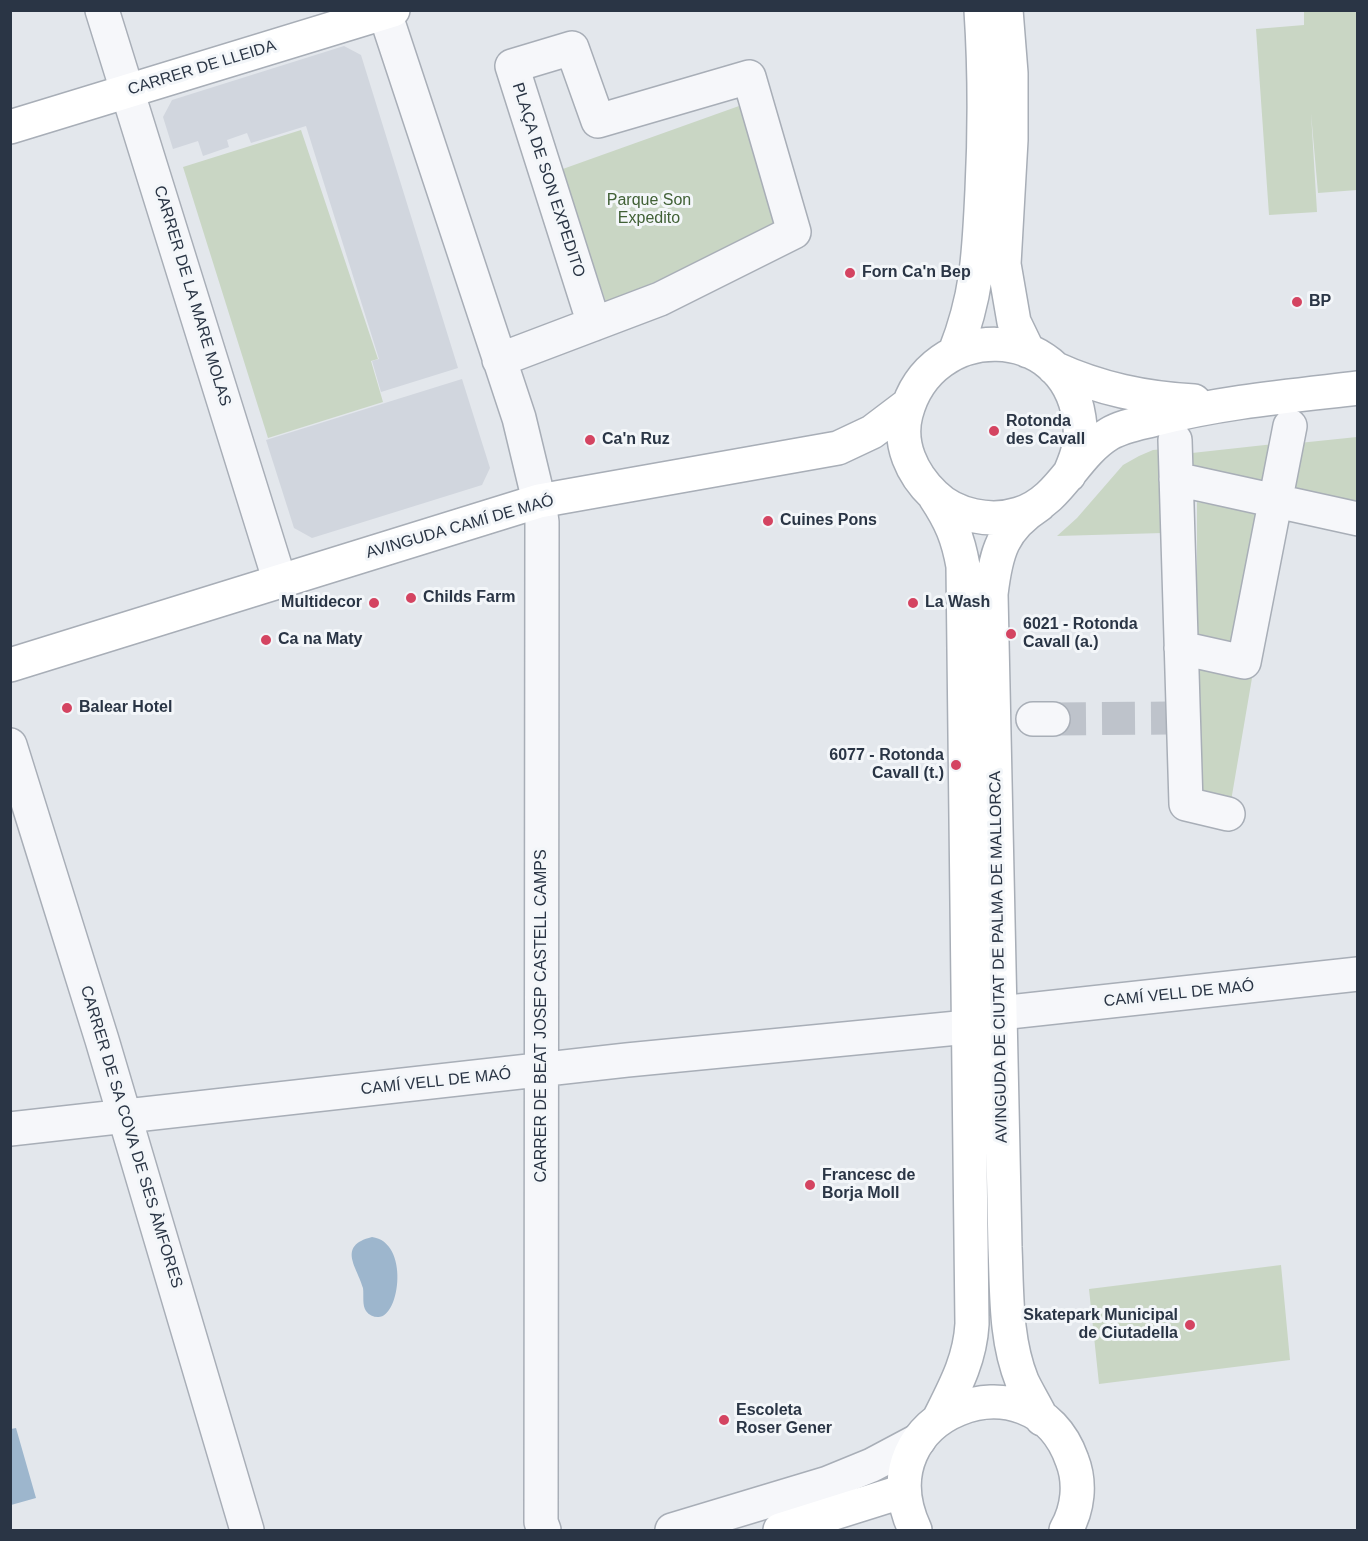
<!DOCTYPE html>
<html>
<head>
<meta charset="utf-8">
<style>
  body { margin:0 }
  #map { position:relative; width:1368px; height:1541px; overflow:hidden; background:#e3e7ec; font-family:Helvetica,sans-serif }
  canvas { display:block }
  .frame { position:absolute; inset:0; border:12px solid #2a3545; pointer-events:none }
</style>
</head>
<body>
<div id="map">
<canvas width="1368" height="1541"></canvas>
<div class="frame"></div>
</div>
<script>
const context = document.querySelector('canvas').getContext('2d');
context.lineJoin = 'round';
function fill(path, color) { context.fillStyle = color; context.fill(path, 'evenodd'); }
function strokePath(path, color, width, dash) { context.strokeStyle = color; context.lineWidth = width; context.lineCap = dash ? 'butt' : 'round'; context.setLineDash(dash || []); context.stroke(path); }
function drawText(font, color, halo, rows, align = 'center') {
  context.font = font + ' Helvetica,sans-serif'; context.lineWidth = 6; context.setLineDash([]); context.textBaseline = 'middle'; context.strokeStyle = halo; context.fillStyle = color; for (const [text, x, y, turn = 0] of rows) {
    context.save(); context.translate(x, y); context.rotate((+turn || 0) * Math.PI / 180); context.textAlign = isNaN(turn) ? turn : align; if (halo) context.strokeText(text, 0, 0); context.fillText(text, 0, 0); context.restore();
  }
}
fill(new Path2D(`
  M 344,46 L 361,55 L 458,368 L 381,392 L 372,361 L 379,359 L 306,126 L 251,143 L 247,133 L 227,140 L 229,147 L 203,156 L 198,141 L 173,149 L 163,117 L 172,100 Z
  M 462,379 L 490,468 L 482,485 L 312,538 L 294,528 L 266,440 Z`), '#d1d6de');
fill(new Path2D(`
  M 1304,11 L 1357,11 L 1357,190 L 1318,193 L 1311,113 L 1317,212 L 1269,215 L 1256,29 L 1304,25 Z
  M 739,106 L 781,221 L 607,305 L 560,170 Z
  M 301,130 L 378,359 L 371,361 L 383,402 L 268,438 L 183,167 Z
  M 1357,437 L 1357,506 L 1290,492 L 1299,443 Z
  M 1274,444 L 1264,488 L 1191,475 L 1192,453 Z
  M 1164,449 L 1163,533 L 1057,536 L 1077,518 L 1123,465 L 1139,456 L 1153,450 Z
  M 1197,502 L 1261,513 L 1233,648 L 1197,642 Z
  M 1191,664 L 1252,678 L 1231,801 L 1196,793 Z
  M 1281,1265 L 1290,1360 L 1099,1384 L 1089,1289 Z`), '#c9d6c4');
fill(new Path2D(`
  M 372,1237 C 410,1242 400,1318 378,1317 C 373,1317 369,1315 366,1311 C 362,1305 364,1296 363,1288 C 358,1268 336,1246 372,1237 Z
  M 16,1428 L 36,1498 L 11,1505 L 11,1429 Z`), '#9db6cd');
strokePath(new Path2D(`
  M 1053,719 L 1168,718`), '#bec3cb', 33, [33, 16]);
const street = new Path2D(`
  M 102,10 L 280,582
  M 384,10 L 519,418 L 539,501 L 542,522 L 541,1522 L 544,1530
  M 499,360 L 660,299 L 794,232 L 749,77 L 598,121 L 572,48 L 512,66 L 594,324
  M 1175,440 L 1186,804 L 1228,814
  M 1176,479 L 1358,519
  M 1181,648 L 1244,662 L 1290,426
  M 1033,719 L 1053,719
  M 10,745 L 102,1040 L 247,1530
  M 1000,1013 L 1358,974
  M 10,1129 L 627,1060 L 968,1027
  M 672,1530 L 828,1483 L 872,1465 L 919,1440`);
const secondary = new Path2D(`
  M 1006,10 L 1011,73 L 1011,140 L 1004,264 L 1014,322 L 1028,351
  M 10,127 L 393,10
  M 955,352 C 978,294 979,251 982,190 C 985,130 985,71 981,10
  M 1054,368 C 1100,389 1144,398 1194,401
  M 1069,475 C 1072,468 1075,461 1077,454 C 1081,443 1081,430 1079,418 C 1065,322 931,319 906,414 C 898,444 912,474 934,495 C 955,516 991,523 1019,514 C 1061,501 1073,456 1109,434 C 1122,426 1141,423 1156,419 C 1222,402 1290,396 1358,388
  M 935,497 C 951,521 958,538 963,566 L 972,1324 C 970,1360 955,1387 939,1419
  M 1039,505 C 1002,529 996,552 991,594 L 1005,1247 C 1007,1292 1005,1339 1022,1381 C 1028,1394 1036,1406 1042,1419
  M 10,665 L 539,501 L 838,448 L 872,432 L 909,404
  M 780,1530 L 904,1491
  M 915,1530 C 860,1413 1033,1348 1072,1460 C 1081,1483 1078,1509 1066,1530`);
strokePath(street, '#a8aeb7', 36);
strokePath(secondary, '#a8aeb7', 36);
strokePath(street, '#f6f7fa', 33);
strokePath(secondary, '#fff', 33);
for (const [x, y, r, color] of [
  [850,273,6,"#d44461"],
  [1297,302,6,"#d44461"],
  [994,431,6,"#d44461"],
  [590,440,6,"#d44461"],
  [768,521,6,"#d44461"],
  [411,598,6,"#d44461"],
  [374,603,6,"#d44461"],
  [913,603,6,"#d44461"],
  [1011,634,6,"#d44461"],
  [266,640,6,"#d44461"],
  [67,708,6,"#d44461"],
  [956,765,6,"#d44461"],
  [810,1185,6,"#d44461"],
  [1190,1325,6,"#d44461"],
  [724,1420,6,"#d44461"]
]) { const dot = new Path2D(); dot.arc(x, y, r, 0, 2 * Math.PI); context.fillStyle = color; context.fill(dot); strokePath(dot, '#f3f6f9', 2); }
drawText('16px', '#2a3545', '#f3f6f9', [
  ["CARRER DE LLEIDA",202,68,-17],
  ["PLAÇA DE SON EXPEDITO",548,180,72],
  ["CARRER DE LA MARE MOLAS",192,296,73],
  ["AVINGUDA CAMÍ DE MAÓ",460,527,-16],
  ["AVINGUDA DE CIUTAT DE PALMA DE MALLORCA",999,957,-91],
  ["CAMÍ VELL DE MAÓ",1179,994,-6],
  ["CARRER DE BEAT JOSEP CASTELL CAMPS",542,1016,-90],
  ["CAMÍ VELL DE MAÓ",436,1082,-6],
  ["CARRER DE SA COVA DE SES ÀMFORES",131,1137,73]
]);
drawText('16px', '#416136', '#f3f6f9', [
  ["Parque Son",649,201],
  ["Expedito",649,219]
]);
drawText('bold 16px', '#2a3545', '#f3f6f9', [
  ["Forn Ca'n Bep",862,273],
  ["BP",1309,302],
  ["Rotonda",1006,422],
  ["des Cavall",1006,440],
  ["Ca'n Ruz",602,440],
  ["Cuines Pons",780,521],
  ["Childs Farm",423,598],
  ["Multidecor",362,603,"right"],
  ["La Wash",925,603],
  ["6021 - Rotonda",1023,625],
  ["Cavall (a.)",1023,643],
  ["Ca na Maty",278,640],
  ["Balear Hotel",79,708],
  ["6077 - Rotonda",944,756,"right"],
  ["Cavall (t.)",944,774,"right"],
  ["Francesc de",822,1176],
  ["Borja Moll",822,1194],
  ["Skatepark Municipal",1178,1316,"right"],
  ["de Ciutadella",1178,1334,"right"],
  ["Escoleta",736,1411],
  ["Roser Gener",736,1429]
], 'left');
</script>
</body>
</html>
